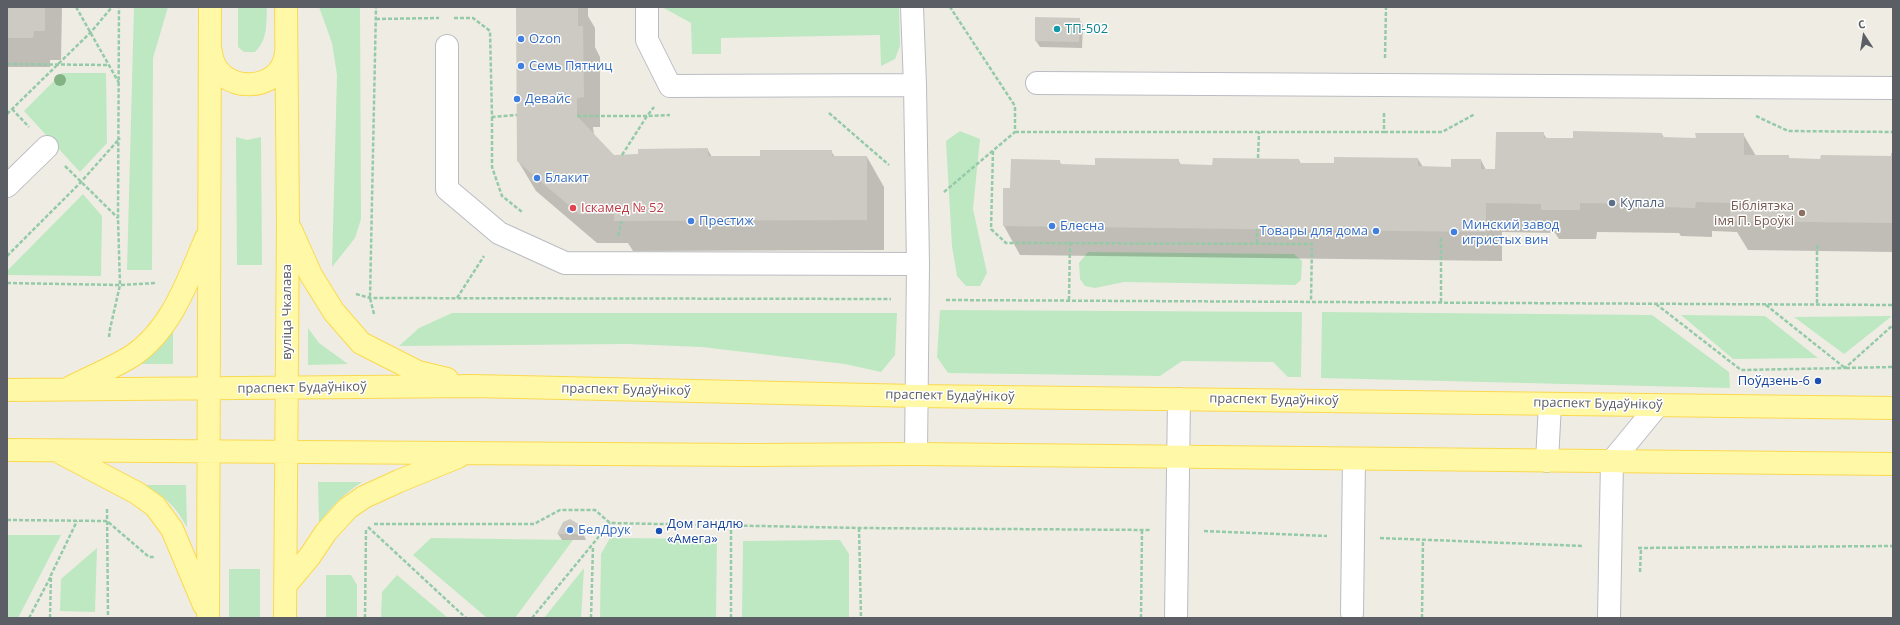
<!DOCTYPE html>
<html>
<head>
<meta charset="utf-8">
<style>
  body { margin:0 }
  #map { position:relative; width:1900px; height:625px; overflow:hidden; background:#efede3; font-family:"Open Sans",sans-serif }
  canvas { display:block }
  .frame { position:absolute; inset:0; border:8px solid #5b5e65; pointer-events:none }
  .north { position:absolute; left:1844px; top:16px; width:40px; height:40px; -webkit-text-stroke:3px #fff; paint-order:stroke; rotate:348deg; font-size:11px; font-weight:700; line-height:16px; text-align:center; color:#5b5e65 }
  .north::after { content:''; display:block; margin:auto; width:14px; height:18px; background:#5b5e65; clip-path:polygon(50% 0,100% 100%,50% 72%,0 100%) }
</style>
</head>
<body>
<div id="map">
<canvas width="1900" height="625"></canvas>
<div class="frame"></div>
<div class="north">С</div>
</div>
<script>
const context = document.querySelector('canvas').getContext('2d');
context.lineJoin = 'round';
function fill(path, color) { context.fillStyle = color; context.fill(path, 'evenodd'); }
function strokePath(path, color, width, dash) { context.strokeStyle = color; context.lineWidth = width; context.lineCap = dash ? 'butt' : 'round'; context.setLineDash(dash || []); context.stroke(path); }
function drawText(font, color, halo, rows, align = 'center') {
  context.font = font + ' "Open Sans",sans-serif'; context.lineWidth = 3; context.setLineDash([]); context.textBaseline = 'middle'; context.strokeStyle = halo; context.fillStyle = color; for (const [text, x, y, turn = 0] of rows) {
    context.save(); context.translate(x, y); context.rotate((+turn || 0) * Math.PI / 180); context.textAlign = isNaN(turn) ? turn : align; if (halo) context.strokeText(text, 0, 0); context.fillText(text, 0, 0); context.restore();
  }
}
fill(new Path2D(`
  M 134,7 L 168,7 L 153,58 L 152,270 L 127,270 Z
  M 238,7 L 267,7 C 266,25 268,39 255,52 L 244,52 L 238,47 Z
  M 319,7 L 360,7 L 361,219 L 355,238 L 332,267 L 337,75 L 332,43 Z
  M 662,7 L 899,7 L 900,46 L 895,59 L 881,66 L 880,35 L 721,38 L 721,54 L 692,54 L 691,23 Z
  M 62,73 L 106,73 L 107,143 L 80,172 L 24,111 Z
  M 960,131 L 980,139 L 973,209 L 987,273 L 980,286 L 966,286 L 957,276 L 952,246 L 946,141 Z
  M 236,137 L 247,140 L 261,137 L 262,265 L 237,265 Z
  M 83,194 L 102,216 L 101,276 L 7,275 L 7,271 Z
  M 1088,252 L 1294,254 L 1302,261 L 1301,280 L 1295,285 L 1124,282 L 1095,288 L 1085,286 L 1080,279 L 1079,263 Z
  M 940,310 L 1302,312 L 1301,377 L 1288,377 L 1273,362 L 1182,361 L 1160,376 L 948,373 L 937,357 Z
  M 1322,312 L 1652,315 L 1729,372 L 1730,388 L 1321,378 Z
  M 452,313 L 897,313 L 895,355 L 881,372 L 845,364 L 702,347 L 628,344 L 399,346 L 419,328 Z
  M 1681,315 L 1765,316 L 1818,358 L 1733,359 Z
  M 1892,316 L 1844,354 L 1794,317 Z
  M 308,328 L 319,343 L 348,364 L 308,365 Z
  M 173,329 L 173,364 L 139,364 L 150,355 Z
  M 318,482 L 362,482 C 344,494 331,506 319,524 Z
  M 143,485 L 186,485 L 187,527 C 174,504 166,498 143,485 Z
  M 7,535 L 61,535 L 18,618 L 7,618 Z
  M 431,538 L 573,540 L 515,618 L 487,618 L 413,555 Z
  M 610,538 L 717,539 L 716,618 L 600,618 L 601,554 Z
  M 840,540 L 849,554 L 849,618 L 742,618 L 743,541 Z
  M 97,548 L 95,612 L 60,611 L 61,579 Z
  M 584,568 L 581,618 L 544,618 Z
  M 229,569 L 260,569 L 260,618 L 229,618 Z
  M 326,575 L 351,575 L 357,585 L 357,618 L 326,618 Z
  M 397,575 L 448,618 L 381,618 L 382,592 Z`), '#bde8c1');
fill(new Path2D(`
  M 7,7 L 62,7 L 61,60 L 50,60 L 50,67 L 7,67 Z
  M 517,7 L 588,7 L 588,16 L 595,28 L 595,47 L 600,57 L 600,127 L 593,127 L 594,135 L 613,156 L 708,150 L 712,157 L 761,157 L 831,151 L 835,157 L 867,157 L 884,187 L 884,250 L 633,251 L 628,243 L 597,243 L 536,191 L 518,161 Z
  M 1079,19 L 1083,25 L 1082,48 L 1040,47 L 1036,41 Z
  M 1543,133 L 1547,139 L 1558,139 L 1662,134 L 1664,138 L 1697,139 L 1743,134 L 1756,156 L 1788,156 L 1790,159 L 1821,160 L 1892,157 L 1893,154 L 1893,252 L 1748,250 L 1737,232 L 1712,231 L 1712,237 L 1681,236 L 1679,233 L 1597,232 L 1596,239 L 1559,239 L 1555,233 L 1502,232 L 1502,261 L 1020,255 L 1004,226 L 1011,189 L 1059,161 L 1062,165 L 1096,166 L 1178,160 L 1182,166 L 1213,166 L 1299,160 L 1301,164 L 1335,165 L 1418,159 L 1423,167 L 1452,168 L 1481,160 L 1486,170 L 1496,170 Z
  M 580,526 L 586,540 L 562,540 L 558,534 Z`), '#0003');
fill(new Path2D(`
  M 7,7 L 45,7 L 45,31 L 34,31 L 33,38 L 7,38 Z
  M 516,7 L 578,7 L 578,26 L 583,26 L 584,97 L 577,98 L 577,116 L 614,155 L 638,154 L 638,149 L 708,148 L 708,156 L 760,156 L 760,150 L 832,150 L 832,156 L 867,156 L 867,220 L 614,221 L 614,213 L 579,214 L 517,161 Z
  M 1035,17 L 1080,18 L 1079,42 L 1035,41 Z
  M 1573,131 L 1662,133 L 1662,137 L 1696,138 L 1695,133 L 1744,133 L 1744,155 L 1789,155 L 1789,158 L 1820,159 L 1821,155 L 1891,156 L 1891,153 L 1893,153 L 1893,223 L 1730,221 L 1730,203 L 1696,202 L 1695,208 L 1663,207 L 1663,204 L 1580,203 L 1580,210 L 1541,210 L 1541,204 L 1486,203 L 1486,232 L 1003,226 L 1003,188 L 1010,188 L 1011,159 L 1060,160 L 1060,164 L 1095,165 L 1095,158 L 1179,159 L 1179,164 L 1212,165 L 1213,158 L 1299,159 L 1299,163 L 1334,163 L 1334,157 L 1418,158 L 1418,166 L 1451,167 L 1451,159 L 1481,159 L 1481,169 L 1495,169 L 1496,132 L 1544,132 L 1544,138 L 1573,138 Z
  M 570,519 L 580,525 L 583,534 L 557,534 L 563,522 Z`), '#cccac2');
const minor = new Path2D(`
  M 647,7 L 647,40 L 670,86 L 915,85 L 912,7
  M 447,46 L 447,189 L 499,233 L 565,263 L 918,264
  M 1037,83 L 1893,88
  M 915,85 L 918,264 L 916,454
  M 7,186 L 47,147
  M 1547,461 L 1550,404
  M 1352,613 L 1354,459
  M 1176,618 L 1179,399
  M 1609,618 L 1612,461 L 1658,405`);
const major = new Path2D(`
  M 211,52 C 215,95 283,95 286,52
  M 291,230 L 311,275 L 334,312 L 361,343 L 418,372 L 447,379
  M 69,388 C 90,377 113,368 132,356 C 172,329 188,280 206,238
  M 7,390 L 473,386 L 916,396 L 1893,408
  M 7,450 L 752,455 L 916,454 L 1893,464
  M 61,453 L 137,493 L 155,506 L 172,529 L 204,605
  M 285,586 L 310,556 L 326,532 L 348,508 L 364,497 L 399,481 L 458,457
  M 208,618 L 210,7
  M 285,618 L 288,223 L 286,7`);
strokePath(minor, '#babcc3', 24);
strokePath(major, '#fbd94f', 24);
strokePath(new Path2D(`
  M 76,7 L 119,83
  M 454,18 L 473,18 L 490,31 L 492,117 L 517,115
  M 376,19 L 439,18
  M 1385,58 L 1386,7
  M 7,64 L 109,65
  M 12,109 L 29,127
  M 829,113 L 889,165
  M 7,114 L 91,32 L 112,7
  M 577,116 L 647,116 L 654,107
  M 1756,116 L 1788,131 L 1893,132
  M 492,117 L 492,167 L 502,196 L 522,212
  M 1015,132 L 1384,132 L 1384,113
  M 1384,132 L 1442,132 L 1475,114
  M 993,151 L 991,229 L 1006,243 L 1312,244 L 1311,301
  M 622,155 L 647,116 L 670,115
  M 1258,158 L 1259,132
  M 65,166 L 118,218
  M 944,192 L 1015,132 L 1015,106 L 950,7
  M 618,236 L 622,221
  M 1257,243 L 1257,229
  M 1817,245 L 1817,305
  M 7,256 L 80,183 L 120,138
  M 7,283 L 120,285 L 156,283
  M 356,294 L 370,298 L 891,299
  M 457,298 L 484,256
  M 946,300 L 1893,305
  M 1069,300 L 1070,242
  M 1441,302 L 1441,238
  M 1656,304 L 1741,370 L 1845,368 L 1893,325
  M 1766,305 L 1845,368 L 1893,367
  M 374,314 L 370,298 L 376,7
  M 109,337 L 110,329 L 120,285 L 118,218 L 119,7
  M 107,509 L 108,618
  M 7,520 L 107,521 L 149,557 L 154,557
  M 374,524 L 534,524 L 560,510 L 595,510 L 610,523 L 859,528 L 1151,530
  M 368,527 L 466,618
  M 859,528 L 861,618
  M 1204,531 L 1327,536
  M 1380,538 L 1583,546
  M 1638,548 L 1893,546
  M 1640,572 L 1641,548
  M 29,618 L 51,576
  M 50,618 L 51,575 L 77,521
  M 365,618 L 366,529
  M 532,618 L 610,523
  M 591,618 L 593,547
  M 731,618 L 731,525
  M 1141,618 L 1142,530
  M 1422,618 L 1423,540`), '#95caa9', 2.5, [4, 2]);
strokePath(minor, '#fff', 22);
strokePath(major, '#fff8a7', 22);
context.fillStyle = '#84b285';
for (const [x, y] of [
  [60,80]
]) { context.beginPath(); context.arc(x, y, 6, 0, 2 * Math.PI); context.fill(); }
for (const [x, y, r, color] of [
  [1057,29,4,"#0f9aa8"],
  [521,39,4,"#3f7fe0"],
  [521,66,4,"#3f7fe0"],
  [517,99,4,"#3f7fe0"],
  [537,178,4,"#3f7fe0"],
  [1612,203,4,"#5c6f8a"],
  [573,208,4,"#e0444e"],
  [1802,213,4,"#8d6e63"],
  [691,221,4,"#3f7fe0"],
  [1052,226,4,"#3f7fe0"],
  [1376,231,4,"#3f7fe0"],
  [1454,232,4,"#3f7fe0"],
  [1818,381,4,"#1a4fb4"],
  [570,530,4,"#3f7fe0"],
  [659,531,4,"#1a4fb4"]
]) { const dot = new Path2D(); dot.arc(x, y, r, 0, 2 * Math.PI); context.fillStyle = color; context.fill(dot); strokePath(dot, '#fff', 1.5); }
drawText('13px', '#0d838f', '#fff', [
  ["ТП-502",1065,29]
], 'left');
drawText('13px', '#366cbe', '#fff', [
  ["Ozon",529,39],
  ["Семь Пятниц",529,66],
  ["Девайс",525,99],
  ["Блакит",545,178],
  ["Престиж",699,221],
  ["Минский завод",1462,225],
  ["игристых вин",1462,240],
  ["Блесна",1060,226],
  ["Товары для дома",1368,231,"right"],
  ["БелДрук",578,530]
], 'left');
drawText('13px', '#4e5e75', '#fff', [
  ["Купала",1620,203]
], 'left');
drawText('13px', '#785e54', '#fff', [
  ["Бібліятэка",1794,206],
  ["імя П. Броўкі",1794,221]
], 'right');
drawText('13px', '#be3a42', '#fff', [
  ["Іскамед № 52",581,208]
], 'left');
drawText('13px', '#5b5e65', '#fff', [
  ["вуліца Чкалава",287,312,-90],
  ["праспект Будаўнікоў",302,388,-1],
  ["праспект Будаўнікоў",626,390,1],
  ["праспект Будаўнікоў",950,396,1],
  ["праспект Будаўнікоў",1274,400,1],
  ["праспект Будаўнікоў",1598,404,1]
]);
drawText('13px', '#164399', '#fff', [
  ["Поўдзень-6",1810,381],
  ["Дом гандлю",667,524,"left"],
  ["«Амега»",667,539,"left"]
], 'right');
</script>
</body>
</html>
